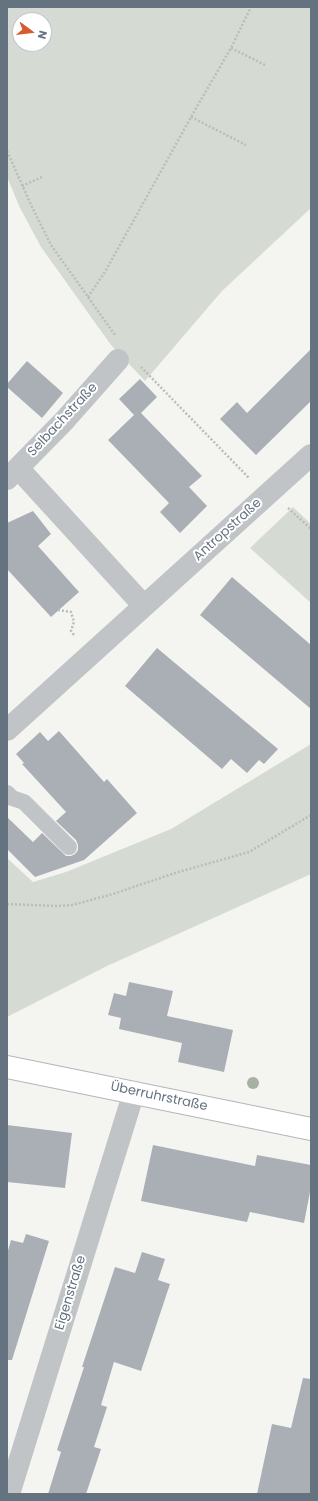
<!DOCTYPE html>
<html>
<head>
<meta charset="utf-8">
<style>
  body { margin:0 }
  #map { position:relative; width:318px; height:1501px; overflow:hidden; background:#f4f5f1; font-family:Poppins,sans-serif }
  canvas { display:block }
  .frame { position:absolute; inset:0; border:8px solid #657380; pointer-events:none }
  .north { position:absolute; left:12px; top:12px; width:40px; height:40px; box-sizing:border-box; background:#fff; border:1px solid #c1c7cc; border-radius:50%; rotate:105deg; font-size:11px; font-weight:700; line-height:16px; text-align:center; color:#657380 }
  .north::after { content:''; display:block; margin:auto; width:14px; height:18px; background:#d75b2e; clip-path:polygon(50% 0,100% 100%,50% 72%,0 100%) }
</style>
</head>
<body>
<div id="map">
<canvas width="318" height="1501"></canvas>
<div class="frame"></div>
<div class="north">N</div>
</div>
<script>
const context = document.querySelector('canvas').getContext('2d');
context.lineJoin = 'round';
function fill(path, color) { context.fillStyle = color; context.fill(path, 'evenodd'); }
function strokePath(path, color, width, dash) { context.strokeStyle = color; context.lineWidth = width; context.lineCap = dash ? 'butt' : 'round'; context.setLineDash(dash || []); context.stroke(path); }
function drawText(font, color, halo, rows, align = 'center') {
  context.font = font + ' Poppins,sans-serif'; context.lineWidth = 4; context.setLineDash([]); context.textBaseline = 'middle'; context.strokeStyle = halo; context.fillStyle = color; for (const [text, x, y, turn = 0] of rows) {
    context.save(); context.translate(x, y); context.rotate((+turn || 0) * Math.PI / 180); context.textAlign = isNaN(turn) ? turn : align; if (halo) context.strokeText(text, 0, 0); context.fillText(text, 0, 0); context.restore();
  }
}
fill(new Path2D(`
  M 7,7 L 311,7 L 311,208 L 222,291 L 145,381 L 111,345 L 41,247 L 20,208 L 7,177 ZM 20,20 L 44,20 L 44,44 L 20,44 Z
  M 293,507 L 311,524 L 311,603 L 250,548 Z
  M 311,744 L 311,874 L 107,966 L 7,1017 L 7,858 L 33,882 L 66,872 L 171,829 Z`), '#d5dbd2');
fill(new Path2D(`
  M 311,349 L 311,401 L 256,455 L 220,419 L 237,402 L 247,413 Z
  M 27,361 L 63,393 L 42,418 L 7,387 L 7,384 Z
  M 140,379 L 157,397 L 141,413 L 202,476 L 189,487 L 207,506 L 180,533 L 160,512 L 169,503 L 108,440 L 134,415 L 119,399 Z
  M 33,511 L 51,534 L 38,546 L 79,592 L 51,617 L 7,569 L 7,523 Z
  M 232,577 L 311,645 L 311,709 L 200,615 Z
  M 157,648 L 278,749 L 264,764 L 259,760 L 247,773 L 231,759 L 222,769 L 125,686 Z
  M 59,731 L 104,782 L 107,779 L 137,813 L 84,860 L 35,877 L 7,849 L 7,817 L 33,842 L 42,833 L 66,856 L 71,856 L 75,854 L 78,850 L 78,845 L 76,840 L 56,821 L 66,812 L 22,764 L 24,763 L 16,754 L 40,732 L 48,741 Z
  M 129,982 L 173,991 L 167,1016 L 233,1030 L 224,1072 L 178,1062 L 182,1043 L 119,1029 L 121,1018 L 108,1015 L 114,993 L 126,996 Z
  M 7,1125 L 72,1133 L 65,1188 L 7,1182 Z
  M 153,1145 L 255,1166 L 257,1155 L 311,1165 L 311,1187 L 304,1223 L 250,1212 L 247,1222 L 141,1201 Z
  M 26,1234 L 49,1241 L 12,1360 L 7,1360 L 7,1254 L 11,1240 L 23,1243 Z
  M 142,1252 L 165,1259 L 158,1280 L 170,1284 L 141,1371 L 114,1362 L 101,1405 L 107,1407 L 94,1447 L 101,1449 L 86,1494 L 48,1494 L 61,1452 L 57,1450 L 84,1367 L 82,1367 L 115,1267 L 135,1273 Z
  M 303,1378 L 311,1379 L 311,1494 L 257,1494 L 272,1424 L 291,1428 Z`), '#a9afb5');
const secondary = new Path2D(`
  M 7,1067 L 311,1129`);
strokePath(secondary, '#b3b7bb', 24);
strokePath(new Path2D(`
  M 231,48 L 265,65
  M 191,117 L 246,145
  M 7,151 L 31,205 L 51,245 L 115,335
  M 22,186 L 42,177
  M 88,297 L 105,272 L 191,117 L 231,48 L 251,7
  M 141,367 L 249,478
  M 288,508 L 311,529
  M 58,610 L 71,612 L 74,622 L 71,631 L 74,635
  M 7,904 L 57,906 L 72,905 L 113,894 L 175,873 L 249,852 L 311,815`), '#babcbe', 2.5, [2, 2]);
strokePath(new Path2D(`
  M 7,793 L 12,798 L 24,802 L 69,847`), '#c0c4c7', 16);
strokePath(new Path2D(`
  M 18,468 L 144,606
  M 7,479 L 64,421 L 118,360
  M 7,730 L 311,455
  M 9,1494 L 134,1092`), '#c0c4c7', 22);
strokePath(secondary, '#fff', 22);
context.fillStyle = '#a6b0a3';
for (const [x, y] of [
  [253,1083]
]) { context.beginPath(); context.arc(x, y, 6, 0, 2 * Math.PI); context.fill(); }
drawText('13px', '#657380', '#fff', [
  ["Selbachstraße",63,420,-47],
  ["Antropstraße",228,530,-42],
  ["Überruhrstraße",159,1097,12],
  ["Eigenstraße",71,1293,-73]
]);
</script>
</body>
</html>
